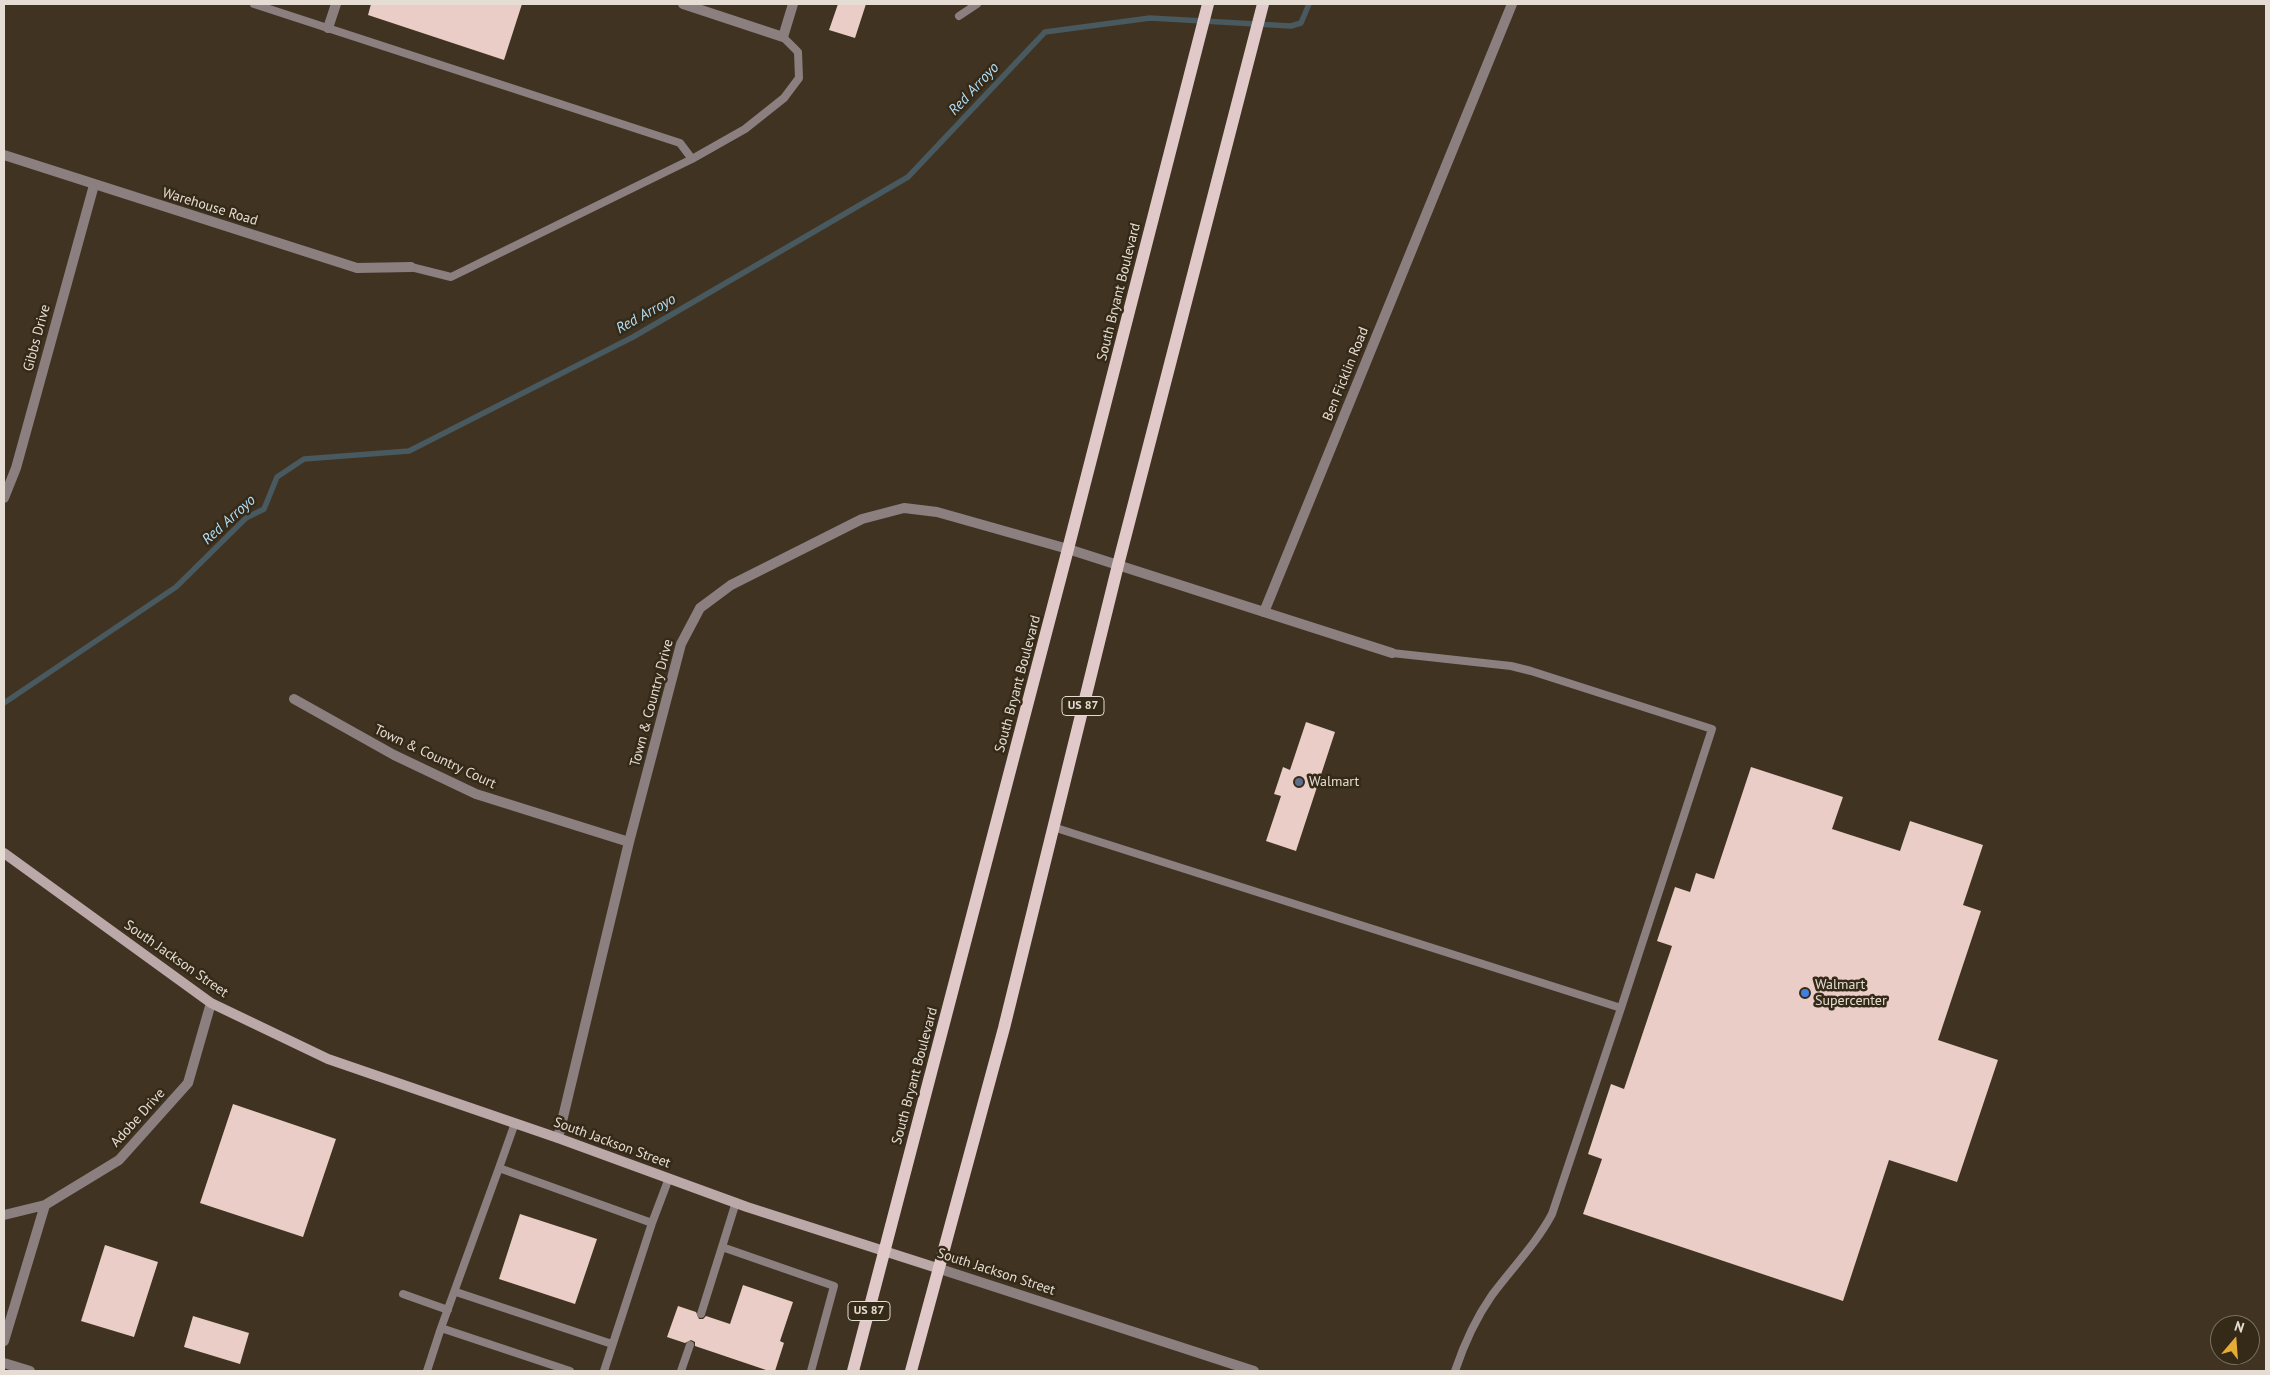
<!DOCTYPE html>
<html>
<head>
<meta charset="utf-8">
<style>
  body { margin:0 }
  #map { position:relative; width:2270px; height:1375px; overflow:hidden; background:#403322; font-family:"PT Sans",sans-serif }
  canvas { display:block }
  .frame { position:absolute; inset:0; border:5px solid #e5ddd3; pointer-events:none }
  .north { position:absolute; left:2210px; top:1315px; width:50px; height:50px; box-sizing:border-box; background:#352918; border:1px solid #7b7163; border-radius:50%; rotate:18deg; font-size:14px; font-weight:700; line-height:20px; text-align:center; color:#e5ddd3 }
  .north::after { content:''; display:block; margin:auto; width:18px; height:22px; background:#e5ad35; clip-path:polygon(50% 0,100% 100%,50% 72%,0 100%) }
</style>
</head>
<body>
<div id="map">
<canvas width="2270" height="1375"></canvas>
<div class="frame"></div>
<div class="north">N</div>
</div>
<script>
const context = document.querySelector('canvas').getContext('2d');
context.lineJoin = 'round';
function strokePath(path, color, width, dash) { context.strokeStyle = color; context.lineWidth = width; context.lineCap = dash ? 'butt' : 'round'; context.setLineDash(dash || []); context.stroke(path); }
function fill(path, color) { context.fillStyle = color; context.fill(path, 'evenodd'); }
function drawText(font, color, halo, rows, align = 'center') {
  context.font = font + ' "PT Sans",sans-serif'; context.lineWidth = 5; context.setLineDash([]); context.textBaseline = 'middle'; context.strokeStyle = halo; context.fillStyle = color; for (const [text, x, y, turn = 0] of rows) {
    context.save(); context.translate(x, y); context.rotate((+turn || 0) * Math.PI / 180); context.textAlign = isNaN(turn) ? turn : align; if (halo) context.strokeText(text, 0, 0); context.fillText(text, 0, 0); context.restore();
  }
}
strokePath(new Path2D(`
  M 4,703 L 176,587 L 246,518 L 264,509 L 277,477 L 304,459 L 409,451 L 633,337 L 908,177 L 1045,32 L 1150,18 L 1291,26 L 1301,23 L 1309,4`), '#48595f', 5.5);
fill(new Path2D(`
  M 371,4 L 522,4 L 504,60 L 368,15 Z
  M 838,4 L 866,4 L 855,38 L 829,30 Z
  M 1306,722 L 1335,732 L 1296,851 L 1266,841 L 1281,796 L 1274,794 L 1283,767 L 1290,770 Z
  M 1751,767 L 1843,797 L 1832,829 L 1900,851 L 1910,821 L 1983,845 L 1963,905 L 1981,911 L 1938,1040 L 1998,1060 L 1957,1182 L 1889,1160 L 1843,1301 L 1583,1214 L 1602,1159 L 1588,1154 L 1611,1084 L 1624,1089 L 1672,946 L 1657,941 L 1675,887 L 1690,892 L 1696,873 L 1714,879 Z
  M 233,1104 L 336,1139 L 303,1237 L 200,1203 Z
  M 520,1214 L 597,1239 L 575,1304 L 499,1279 Z
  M 105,1245 L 158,1262 L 134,1337 L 81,1321 Z
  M 743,1285 L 793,1302 L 780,1341 L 784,1343 L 775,1371 L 769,1371 L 695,1346 L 695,1342 L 691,1340 L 685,1343 L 667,1337 L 678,1306 L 696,1312 L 699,1319 L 703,1319 L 706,1316 L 730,1324 Z
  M 193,1316 L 249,1333 L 240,1364 L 184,1347 Z`), '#e9cdc6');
strokePath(new Path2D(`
  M 254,4 L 680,143 L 692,159
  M 959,16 L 977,4
  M 411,267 L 451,277 L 692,159 L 745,129 L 784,98 L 799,78 L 798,52 L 783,37
  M 1053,827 L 1621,1008 L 1712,729 L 1531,671 L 1511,666 L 1392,653
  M 499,1168 L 515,1123
  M 736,1202 L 722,1247 L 834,1286 L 811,1371
  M 652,1223 L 669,1178
  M 456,1292 L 612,1344
  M 403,1294 L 448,1310
  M 701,1314 L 722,1247
  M 441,1328 L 499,1168 L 652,1223 L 604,1371
  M 427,1371 L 441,1328 L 570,1371
  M 681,1371 L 690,1345
  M 1455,1371 C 1464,1344 1476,1318 1492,1295 C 1512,1268 1536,1244 1552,1214 L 1621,1008`), '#8b7f80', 8);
strokePath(new Path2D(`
  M 683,4 L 783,37 L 793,4
  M 328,28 L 336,4
  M 4,155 L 357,268 L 411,267
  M 4,498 L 16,468 L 94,185
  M 1264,612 L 1392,653
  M 294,699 L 394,755 L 476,794 L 629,842
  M 558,1138 L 629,842 L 681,644 L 700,608 L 731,585 L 862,519 L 904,508 L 937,512 L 1068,549
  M 4,1215 L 45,1205 L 119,1160 L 188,1083 L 211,1003
  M 937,1268 L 1254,1371
  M 4,1341 L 45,1205
  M 4,1363 L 30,1371`), '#8b7f80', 10);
strokePath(new Path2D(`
  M 1068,549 L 1264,612 L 1512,4`), '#8b7f80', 10);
strokePath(new Path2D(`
  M 4,853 L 211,1003 L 328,1059 L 558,1138 L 747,1207 L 937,1268`), '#bba8a9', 10);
strokePath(new Path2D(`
  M 853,1371 L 1068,549 L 1208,4
  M 911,1371 L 1004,1028 L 1118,565 L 1263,4`), '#e1c8c9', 12);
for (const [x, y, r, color] of [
  [1299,782,5,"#5c6f8a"],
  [1805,993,5,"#3f7fe0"]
]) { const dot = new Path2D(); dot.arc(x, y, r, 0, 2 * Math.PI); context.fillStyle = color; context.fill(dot); strokePath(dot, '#352918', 2); }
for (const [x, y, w] of [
  [1083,706,42],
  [869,1311,42]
]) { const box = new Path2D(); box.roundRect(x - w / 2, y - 9.5, w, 19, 4); context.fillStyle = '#352918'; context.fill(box); strokePath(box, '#e5ddd3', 1); }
drawText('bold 12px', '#e5ddd3', null, [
  ["US 87",1083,706],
  ["US 87",869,1311]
]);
drawText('14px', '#e5ddd3', '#352918', [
  ["Warehouse Road",210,207,17],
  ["South Bryant Boulevard",1119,292,-76],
  ["Gibbs Drive",37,338,-75],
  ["Ben Ficklin Road",1346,374,-68],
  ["South Bryant Boulevard",1018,684,-75],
  ["Town & Country Drive",652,703,-75],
  ["Town & Country Court",435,757,25],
  ["South Jackson Street",176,959,35],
  ["South Bryant Boulevard",915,1076,-75],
  ["Adobe Drive",138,1118,-48],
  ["South Jackson Street",612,1143,20],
  ["South Jackson Street",996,1272,18]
]);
drawText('14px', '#e5ddd3', '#352918', [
  ["Walmart",1309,782],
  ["Walmart",1815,985],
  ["Supercenter",1815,1001]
], 'left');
drawText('italic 15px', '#b0dff7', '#352918', [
  ["Red Arroyo",974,89,-47],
  ["Red Arroyo",646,314,-29],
  ["Red Arroyo",229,520,-42]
]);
</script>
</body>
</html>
